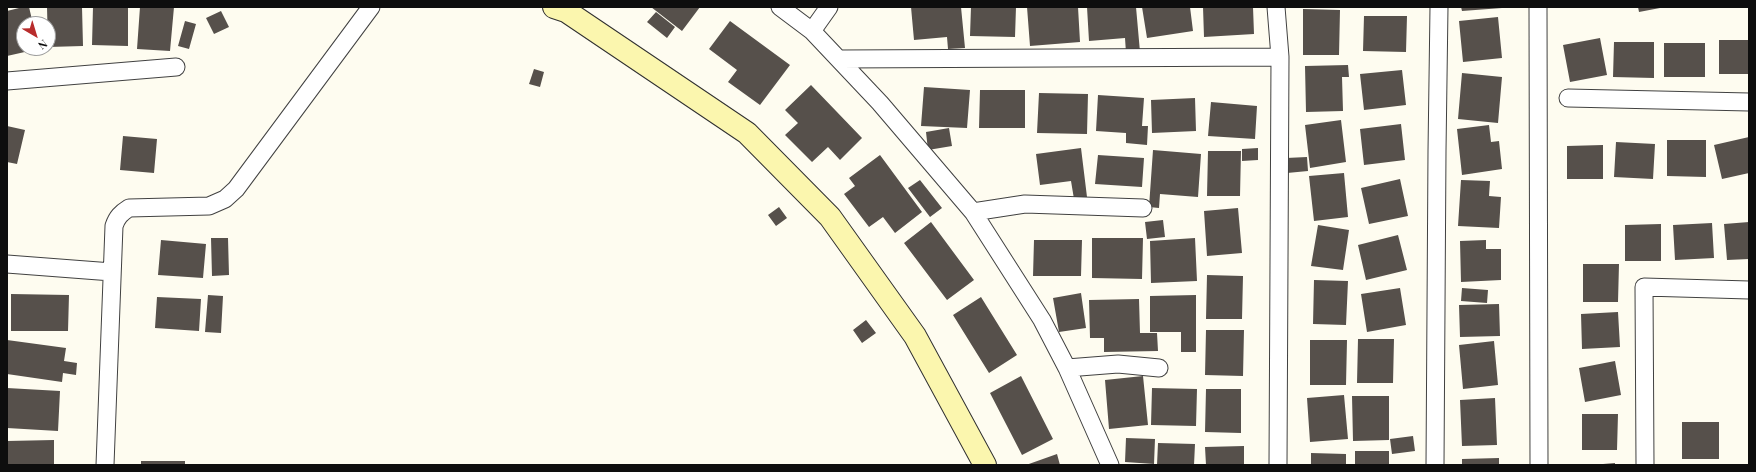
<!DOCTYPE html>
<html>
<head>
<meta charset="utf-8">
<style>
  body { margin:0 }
  #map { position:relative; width:1756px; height:472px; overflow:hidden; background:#fefcf0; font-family:"Playfair Display",serif }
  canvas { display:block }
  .frame { position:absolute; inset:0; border:8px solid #0e0e0e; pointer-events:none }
  .north { position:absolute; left:16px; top:16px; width:40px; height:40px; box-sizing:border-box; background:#fff; border:1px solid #9f9f9f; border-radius:50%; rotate:142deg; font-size:11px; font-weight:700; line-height:16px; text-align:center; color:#0e0e0e }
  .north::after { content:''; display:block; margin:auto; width:14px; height:18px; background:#b82c2c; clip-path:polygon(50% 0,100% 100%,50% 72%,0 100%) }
</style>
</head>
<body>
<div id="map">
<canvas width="1756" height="472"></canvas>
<div class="frame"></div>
<div class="north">N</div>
</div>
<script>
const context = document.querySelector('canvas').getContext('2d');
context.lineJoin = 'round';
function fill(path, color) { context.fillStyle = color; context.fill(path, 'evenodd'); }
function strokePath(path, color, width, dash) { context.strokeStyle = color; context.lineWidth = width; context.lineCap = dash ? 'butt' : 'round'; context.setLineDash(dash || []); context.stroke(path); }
fill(new Path2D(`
  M 23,7 L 29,7 L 33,24 L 24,24 L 24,48 L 38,49 L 7,56 L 7,11 Z
  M 47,7 L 82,7 L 83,46 L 48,47 Z
  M 93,7 L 128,7 L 128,46 L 92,45 Z
  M 140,7 L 174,7 L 170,51 L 137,49 Z
  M 651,7 L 700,7 L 682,31 Z
  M 911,7 L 961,7 L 965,48 L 948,49 L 947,37 L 914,40 Z
  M 971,7 L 1016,7 L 1015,37 L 970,36 Z
  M 1027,7 L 1078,7 L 1080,42 L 1030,46 Z
  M 1087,7 L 1136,7 L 1140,52 L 1126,53 L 1125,38 L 1089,41 Z
  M 1142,7 L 1190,7 L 1193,31 L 1147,38 Z
  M 1203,7 L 1253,7 L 1254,34 L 1204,37 Z
  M 1461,7 L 1502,7 L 1502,8 L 1462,11 Z
  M 1638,7 L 1660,7 L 1660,8 L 1639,12 Z
  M 1303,9 L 1340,10 L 1339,55 L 1303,55 Z
  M 221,11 L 229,27 L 214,34 L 206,18 Z
  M 656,12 L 675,27 L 667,38 L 647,22 Z
  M 1364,16 L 1407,16 L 1406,52 L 1363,51 Z
  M 1498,17 L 1502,58 L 1463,62 L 1459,21 Z
  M 185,21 L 196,24 L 189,49 L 178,46 Z
  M 730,21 L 790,65 L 760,105 L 728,82 L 737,70 L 709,49 Z
  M 1600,38 L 1607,75 L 1570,82 L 1563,45 Z
  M 1719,40 L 1749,40 L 1749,74 L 1719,74 Z
  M 1614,42 L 1654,42 L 1654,78 L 1613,77 Z
  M 1664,43 L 1705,43 L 1705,77 L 1664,77 Z
  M 1348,65 L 1349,77 L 1342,77 L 1343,111 L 1306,112 L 1305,66 Z
  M 534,69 L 544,72 L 540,87 L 529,84 Z
  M 1402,70 L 1406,105 L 1364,110 L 1360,74 Z
  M 1462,73 L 1502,77 L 1498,123 L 1458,119 Z
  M 811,85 L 862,138 L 840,160 L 828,147 L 812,162 L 785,135 L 798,123 L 785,110 Z
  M 924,87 L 970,90 L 967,128 L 921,126 Z
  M 980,90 L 1025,90 L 1025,128 L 979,128 Z
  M 1039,93 L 1088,94 L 1087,134 L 1037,133 Z
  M 1098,95 L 1144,98 L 1142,126 L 1148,126 L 1147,145 L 1126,143 L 1126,133 L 1096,131 Z
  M 1195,98 L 1196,131 L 1152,133 L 1151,100 Z
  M 1211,102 L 1257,106 L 1255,139 L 1208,136 Z
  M 1341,120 L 1346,162 L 1310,168 L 1305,125 Z
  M 1401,124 L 1405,160 L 1364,165 L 1360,129 Z
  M 1489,125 L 1491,142 L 1499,141 L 1502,169 L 1462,175 L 1457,129 Z
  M 7,126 L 25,130 L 17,164 L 7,162 Z
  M 949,128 L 952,146 L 928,150 L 926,132 Z
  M 123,136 L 157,139 L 154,173 L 120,170 Z
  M 1749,137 L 1749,173 L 1722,179 L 1714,145 Z
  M 1667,140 L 1706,140 L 1706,177 L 1667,176 Z
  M 1616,142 L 1655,144 L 1653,179 L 1614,177 Z
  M 1603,145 L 1603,179 L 1567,179 L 1567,146 Z
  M 1081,148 L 1087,197 L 1074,199 L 1071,181 L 1040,185 L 1036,154 Z
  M 1258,148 L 1258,160 L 1242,161 L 1242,149 Z
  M 1153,150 L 1201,154 L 1198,197 L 1160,194 L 1159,208 L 1149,207 Z
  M 1208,151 L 1241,151 L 1240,196 L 1207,196 Z
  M 880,155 L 922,212 L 895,233 L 883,217 L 869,227 L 844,194 L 855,186 L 849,178 Z
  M 1098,155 L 1144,158 L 1142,187 L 1095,184 Z
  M 1307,157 L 1308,171 L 1287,173 L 1286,158 Z
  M 1344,173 L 1348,217 L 1314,221 L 1309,176 Z
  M 1400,179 L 1408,216 L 1369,224 L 1361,188 Z
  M 920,180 L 942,208 L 930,217 L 908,188 Z
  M 1461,180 L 1490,181 L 1489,196 L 1501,197 L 1499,228 L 1458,226 Z
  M 779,207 L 787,218 L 776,226 L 768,215 Z
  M 1238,208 L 1242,253 L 1207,256 L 1204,211 Z
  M 1163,220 L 1165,237 L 1147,239 L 1145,222 Z
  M 931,222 L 974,280 L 947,300 L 904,243 Z
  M 1749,222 L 1749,259 L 1727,260 L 1724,224 Z
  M 1712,223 L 1714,258 L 1675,260 L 1673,225 Z
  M 1661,224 L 1661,261 L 1625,261 L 1625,225 Z
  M 1318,225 L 1349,230 L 1343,270 L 1311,266 Z
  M 1398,235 L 1407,270 L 1366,280 L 1358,245 Z
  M 211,238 L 228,238 L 229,275 L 212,276 Z
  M 1092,238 L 1143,238 L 1142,279 L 1092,278 Z
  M 1195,238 L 1197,281 L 1151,283 L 1150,241 Z
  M 161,240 L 206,244 L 203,278 L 158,275 Z
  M 1034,240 L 1082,240 L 1081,276 L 1033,276 Z
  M 1486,240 L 1486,249 L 1501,249 L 1501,280 L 1461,282 L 1460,241 Z
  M 1583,264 L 1619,264 L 1618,302 L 1583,302 Z
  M 1207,275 L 1243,276 L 1242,319 L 1206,319 Z
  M 1314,280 L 1348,281 L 1346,325 L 1313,324 Z
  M 1400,288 L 1406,325 L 1367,332 L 1361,294 Z
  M 1462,288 L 1488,290 L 1487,303 L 1461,301 Z
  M 1081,293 L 1086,328 L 1059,332 L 1053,298 Z
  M 11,294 L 69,295 L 68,331 L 11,331 Z
  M 208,295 L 223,296 L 221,333 L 205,332 Z
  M 1196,295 L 1196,352 L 1181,352 L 1181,332 L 1150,332 L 1150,296 Z
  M 157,297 L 201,299 L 199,331 L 155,328 Z
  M 981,297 L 1017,355 L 989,373 L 953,315 Z
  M 1139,299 L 1140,333 L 1157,333 L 1158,351 L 1104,352 L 1104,338 L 1090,338 L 1089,300 Z
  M 1499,304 L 1500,336 L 1460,337 L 1459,305 Z
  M 1618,312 L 1620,347 L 1582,349 L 1581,314 Z
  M 866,320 L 876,333 L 862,343 L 853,330 Z
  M 1206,330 L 1244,330 L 1243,376 L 1205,375 Z
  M 1358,339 L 1394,339 L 1393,383 L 1357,383 Z
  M 7,340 L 66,348 L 64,361 L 77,363 L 76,375 L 63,373 L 62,382 L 7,374 Z
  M 1310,340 L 1347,340 L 1346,385 L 1310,385 Z
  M 1494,341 L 1498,385 L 1463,389 L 1459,345 Z
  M 1615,361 L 1621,395 L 1585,402 L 1579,368 Z
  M 1021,376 L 1053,439 L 1022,455 L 990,393 Z
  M 1143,376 L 1148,425 L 1109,429 L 1105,380 Z
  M 7,388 L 60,391 L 58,431 L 7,428 Z
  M 1152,388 L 1197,389 L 1196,426 L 1151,425 Z
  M 1206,389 L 1241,389 L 1241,433 L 1205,432 Z
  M 1344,395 L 1348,439 L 1310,442 L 1307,398 Z
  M 1352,396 L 1389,396 L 1389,440 L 1353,441 Z
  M 1495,398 L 1497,445 L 1462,446 L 1460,400 Z
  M 1582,414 L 1618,414 L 1617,450 L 1582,450 Z
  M 1682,422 L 1719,422 L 1719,459 L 1682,459 Z
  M 1413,436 L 1415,451 L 1392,454 L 1390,439 Z
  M 1126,438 L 1155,439 L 1154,464 L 1125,462 Z
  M 54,440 L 54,465 L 7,465 L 7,441 Z
  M 1158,443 L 1195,444 L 1194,465 L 1157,465 Z
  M 1244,446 L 1244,465 L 1206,465 L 1205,447 Z
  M 1355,451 L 1389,451 L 1389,465 L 1355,465 Z
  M 1311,453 L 1346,454 L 1346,465 L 1311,465 Z
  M 1057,454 L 1060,465 L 1026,465 Z
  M 1499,458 L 1499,465 L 1462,465 L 1462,459 Z
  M 141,461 L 185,461 L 185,465 L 141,465 Z
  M 1615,463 L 1615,465 L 1603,465 L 1603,464 Z`), '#56504b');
const street = new Path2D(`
  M 780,7 L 812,31 L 880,103 L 973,212 L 1042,320 L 1067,368 L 1110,465
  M 1276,7 L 1280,57 L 1278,465
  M 1538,7 L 1539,465
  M 812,31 L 829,7
  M 839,59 L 1280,57
  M 7,81 L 176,67
  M 1568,98 L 1749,102
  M 973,212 L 1025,204 L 1143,208
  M 7,264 L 112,272
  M 1067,368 L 1118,364 L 1159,368
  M 105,465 L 114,226 C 117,217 121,213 129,208 L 209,206 L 225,199 L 236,189 L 371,7
  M 1435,465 L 1437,151 L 1439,7
  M 1645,465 L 1644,287 L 1749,290`);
const secondary = new Path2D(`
  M 554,7 L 566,11 L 747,133 L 830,217 L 915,336 L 985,465`);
strokePath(street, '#414141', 19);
strokePath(secondary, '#303030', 24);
strokePath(street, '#fff', 17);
strokePath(secondary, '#fbf6ae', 22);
</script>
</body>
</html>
